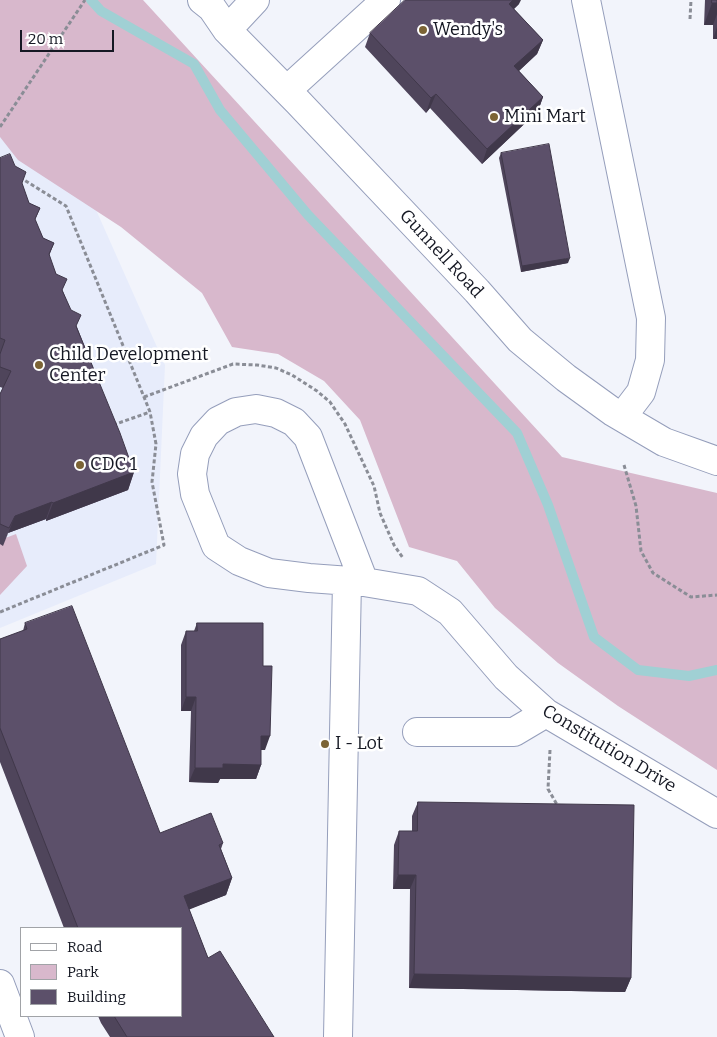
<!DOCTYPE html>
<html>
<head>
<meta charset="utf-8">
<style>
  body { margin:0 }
  #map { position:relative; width:717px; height:1037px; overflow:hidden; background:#f2f4fb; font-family:Bitter,serif }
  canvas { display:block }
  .legend { position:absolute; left:20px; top:927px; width:162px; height:90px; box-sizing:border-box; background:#fff; border:1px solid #a1a3a7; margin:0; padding:6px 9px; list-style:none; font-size:15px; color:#151823 }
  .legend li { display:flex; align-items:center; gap:10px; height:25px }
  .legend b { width:25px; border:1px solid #a1a3a7 }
  .scale { position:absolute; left:20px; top:30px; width:94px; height:22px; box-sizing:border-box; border:2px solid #151823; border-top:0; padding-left:6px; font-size:15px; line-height:18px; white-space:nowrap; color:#151823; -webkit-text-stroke:4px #fff; paint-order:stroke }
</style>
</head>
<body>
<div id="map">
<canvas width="717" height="1037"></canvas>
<ul class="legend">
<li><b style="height:6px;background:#fff"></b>Road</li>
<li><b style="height:14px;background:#d8b8cc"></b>Park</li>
<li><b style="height:14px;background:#5c506a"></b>Building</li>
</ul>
<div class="scale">20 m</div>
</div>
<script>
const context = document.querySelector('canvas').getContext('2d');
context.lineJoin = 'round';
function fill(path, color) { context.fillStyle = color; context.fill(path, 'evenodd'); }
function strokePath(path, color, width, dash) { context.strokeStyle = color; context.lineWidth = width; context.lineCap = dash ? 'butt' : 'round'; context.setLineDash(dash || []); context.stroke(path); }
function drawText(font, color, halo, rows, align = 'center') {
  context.font = font + ' Bitter,serif'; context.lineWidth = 5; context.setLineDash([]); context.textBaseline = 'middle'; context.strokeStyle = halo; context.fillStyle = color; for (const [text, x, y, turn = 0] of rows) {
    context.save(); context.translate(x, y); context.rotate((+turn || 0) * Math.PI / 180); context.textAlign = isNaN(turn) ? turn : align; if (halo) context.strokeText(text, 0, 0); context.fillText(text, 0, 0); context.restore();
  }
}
fill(new Path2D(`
  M 0,133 L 73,158 L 165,365 L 156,564 L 0,628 Z`), '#e7ecfb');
fill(new Path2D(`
  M 0,0 L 143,0 L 562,457 L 717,493 L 717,770 L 618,706 L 558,663 L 495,608 L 457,561 L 409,547 L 360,420 L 324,381 L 278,354 L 232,347 L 202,293 L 121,227 L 18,160 L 0,137 Z
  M 16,534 L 27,566 L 0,595 L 0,540 Z`), '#d8b8cc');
strokePath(new Path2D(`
  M 91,0 L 101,11 L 194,64 L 220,110 L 308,215 L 517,433 L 548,505 L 594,637 L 638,670 L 689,676 L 717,670`), '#a0d0d4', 10);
const minor = new Path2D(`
  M 202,0 L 212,8 L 227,30 L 298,102 L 477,291 L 520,340 L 566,378 L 613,412 L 664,442 L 717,461
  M 586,0 L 651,318 L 650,360 L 641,392 L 622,417
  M 227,30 L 255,0
  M 287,90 L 386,0
  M 364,582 L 308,437 L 294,422 L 276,413 L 256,409 L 236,412 L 218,421 L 204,436 L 195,454 L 192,474 L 195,494 L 216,546 L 239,561 L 269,573 L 309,578 L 364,582 L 418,591 L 450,612 L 506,677 L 546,713 L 717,814
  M 417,732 L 514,732 L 546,713
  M 0,984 L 20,1037
  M 338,1037 L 347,581`);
strokePath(minor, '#959ebb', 30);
strokePath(new Path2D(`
  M 690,19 L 691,0
  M 0,127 L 85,0
  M 144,397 L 233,364 L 257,365 L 276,368 L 292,375 L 317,391 L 330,402 L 345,424 L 374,486 L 380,513 L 394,545 L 403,558
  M 113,425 L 150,412
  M 624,465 L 636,506 L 641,551 L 653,573 L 691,597 L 717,595
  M 0,612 L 164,545 L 152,482 L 156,444 L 150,412 L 144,397 L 66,206 L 21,178
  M 550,750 L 548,789 L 559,808`), '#8a8d96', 3, [4, 2.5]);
strokePath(minor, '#fff', 28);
fill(new Path2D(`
  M 705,0 L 717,0 L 717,39 L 713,39 L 713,25 L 704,25 Z
  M 519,4 L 514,9 L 543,40 L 537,54 L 519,71 L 543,97 L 538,111 L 482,164 L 430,108 L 426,113 L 365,47 L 370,33 Z
  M 501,153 L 568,263 L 521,272 L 499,158 Z
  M 0,158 L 22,184 L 29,203 L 40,208 L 35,220 L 43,238 L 54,243 L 49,256 L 134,472 L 128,490 L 46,521 L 46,519 L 8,533 L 3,546 L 0,544 L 0,394 L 3,388 L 0,387 Z
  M 25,623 L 160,833 L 223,843 L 221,849 L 232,878 L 226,895 L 189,909 L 208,958 L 274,1037 L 110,1037 L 101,1023 L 98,1016 L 181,1016 L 181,928 L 64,928 L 0,762 L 0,639 L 23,631 Z
  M 197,623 L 263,666 L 265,750 L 261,750 L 261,765 L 256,779 L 220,779 L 218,783 L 189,782 L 191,711 L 181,711 L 181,645 L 186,631 L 194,631 Z
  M 418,802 L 631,978 L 625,992 L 409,988 L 410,889 L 393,889 L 394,845 L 399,831 L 412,831 L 412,816 Z`), '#4f455b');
fill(new Path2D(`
  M 513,0 L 521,0 L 519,4 L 504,18 L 509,4 Z
  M 712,3 L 717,3 L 717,14 L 713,25 L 704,25 Z
  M 717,27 L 717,39 L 713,39 Z
  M 543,40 L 537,54 L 509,80 L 514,66 Z
  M 436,94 L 430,108 L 426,113 L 431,98 Z
  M 543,97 L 538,111 L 482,164 L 487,149 Z
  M 570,258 L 568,263 L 521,272 L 522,266 Z
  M 134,472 L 128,490 L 46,521 L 53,503 Z
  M 52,502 L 46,519 L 8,533 L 3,546 L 15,516 Z
  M 186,697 L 196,697 L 191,711 L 181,711 Z
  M 261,736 L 270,736 L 265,750 L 256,750 Z
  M 223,764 L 261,765 L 256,779 L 220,779 L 218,783 L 189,782 L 195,768 Z
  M 398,875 L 416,875 L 410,889 L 393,889 Z
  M 232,878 L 226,895 L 178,914 L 184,896 Z
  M 414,974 L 631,978 L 625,992 L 409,988 Z`), '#40384a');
const building = new Path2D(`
  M 405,0 L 513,0 L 509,4 L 543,40 L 514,66 L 543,97 L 487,149 L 436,94 L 431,98 L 370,33 Z
  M 712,0 L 717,0 L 717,3 L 712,3 Z
  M 549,144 L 570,258 L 522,266 L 501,153 Z
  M 10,154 L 15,166 L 26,172 L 22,183 L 29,203 L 40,208 L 35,219 L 43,238 L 54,243 L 49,254 L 56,274 L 67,279 L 62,290 L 71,310 L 81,315 L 76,326 L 120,433 L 134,472 L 53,503 L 52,502 L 15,516 L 9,528 L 0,524 L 0,394 L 11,371 L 0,367 L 0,354 L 5,340 L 0,338 L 0,158 Z
  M 72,606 L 160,833 L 211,813 L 223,843 L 219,845 L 232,878 L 184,896 L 208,958 L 220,951 L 274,1037 L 127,1037 L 114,1016 L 181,1016 L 181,928 L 78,928 L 0,728 L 0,639 L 27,629 L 25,623 Z
  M 197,623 L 263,623 L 263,666 L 272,666 L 270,736 L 261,736 L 261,765 L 223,764 L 223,768 L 195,768 L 196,697 L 186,697 L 186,631 L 197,631 Z
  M 418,802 L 634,805 L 631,978 L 414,974 L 416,875 L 398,875 L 399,831 L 417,831 Z`);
fill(building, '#5c506a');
strokePath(building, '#40384a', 1);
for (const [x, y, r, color] of [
  [423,30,5,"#7c6435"],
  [494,117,5,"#7c6435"],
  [39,365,5,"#7c6435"],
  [80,465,5,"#7c6435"],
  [325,744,5,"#7c6435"]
]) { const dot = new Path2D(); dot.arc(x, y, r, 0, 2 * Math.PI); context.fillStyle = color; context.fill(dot); strokePath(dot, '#fff', 2); }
drawText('18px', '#151823', '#fff', [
  ["Wendy's",433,30],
  ["Mini Mart",504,117],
  ["Child Development",49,355],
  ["Center",49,376],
  ["CDC 1",90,465],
  ["I - Lot",335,744]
], 'left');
drawText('18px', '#151823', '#fff', [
  ["Gunnell Road",441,254,47],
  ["Constitution Drive",609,749,31]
]);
</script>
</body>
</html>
